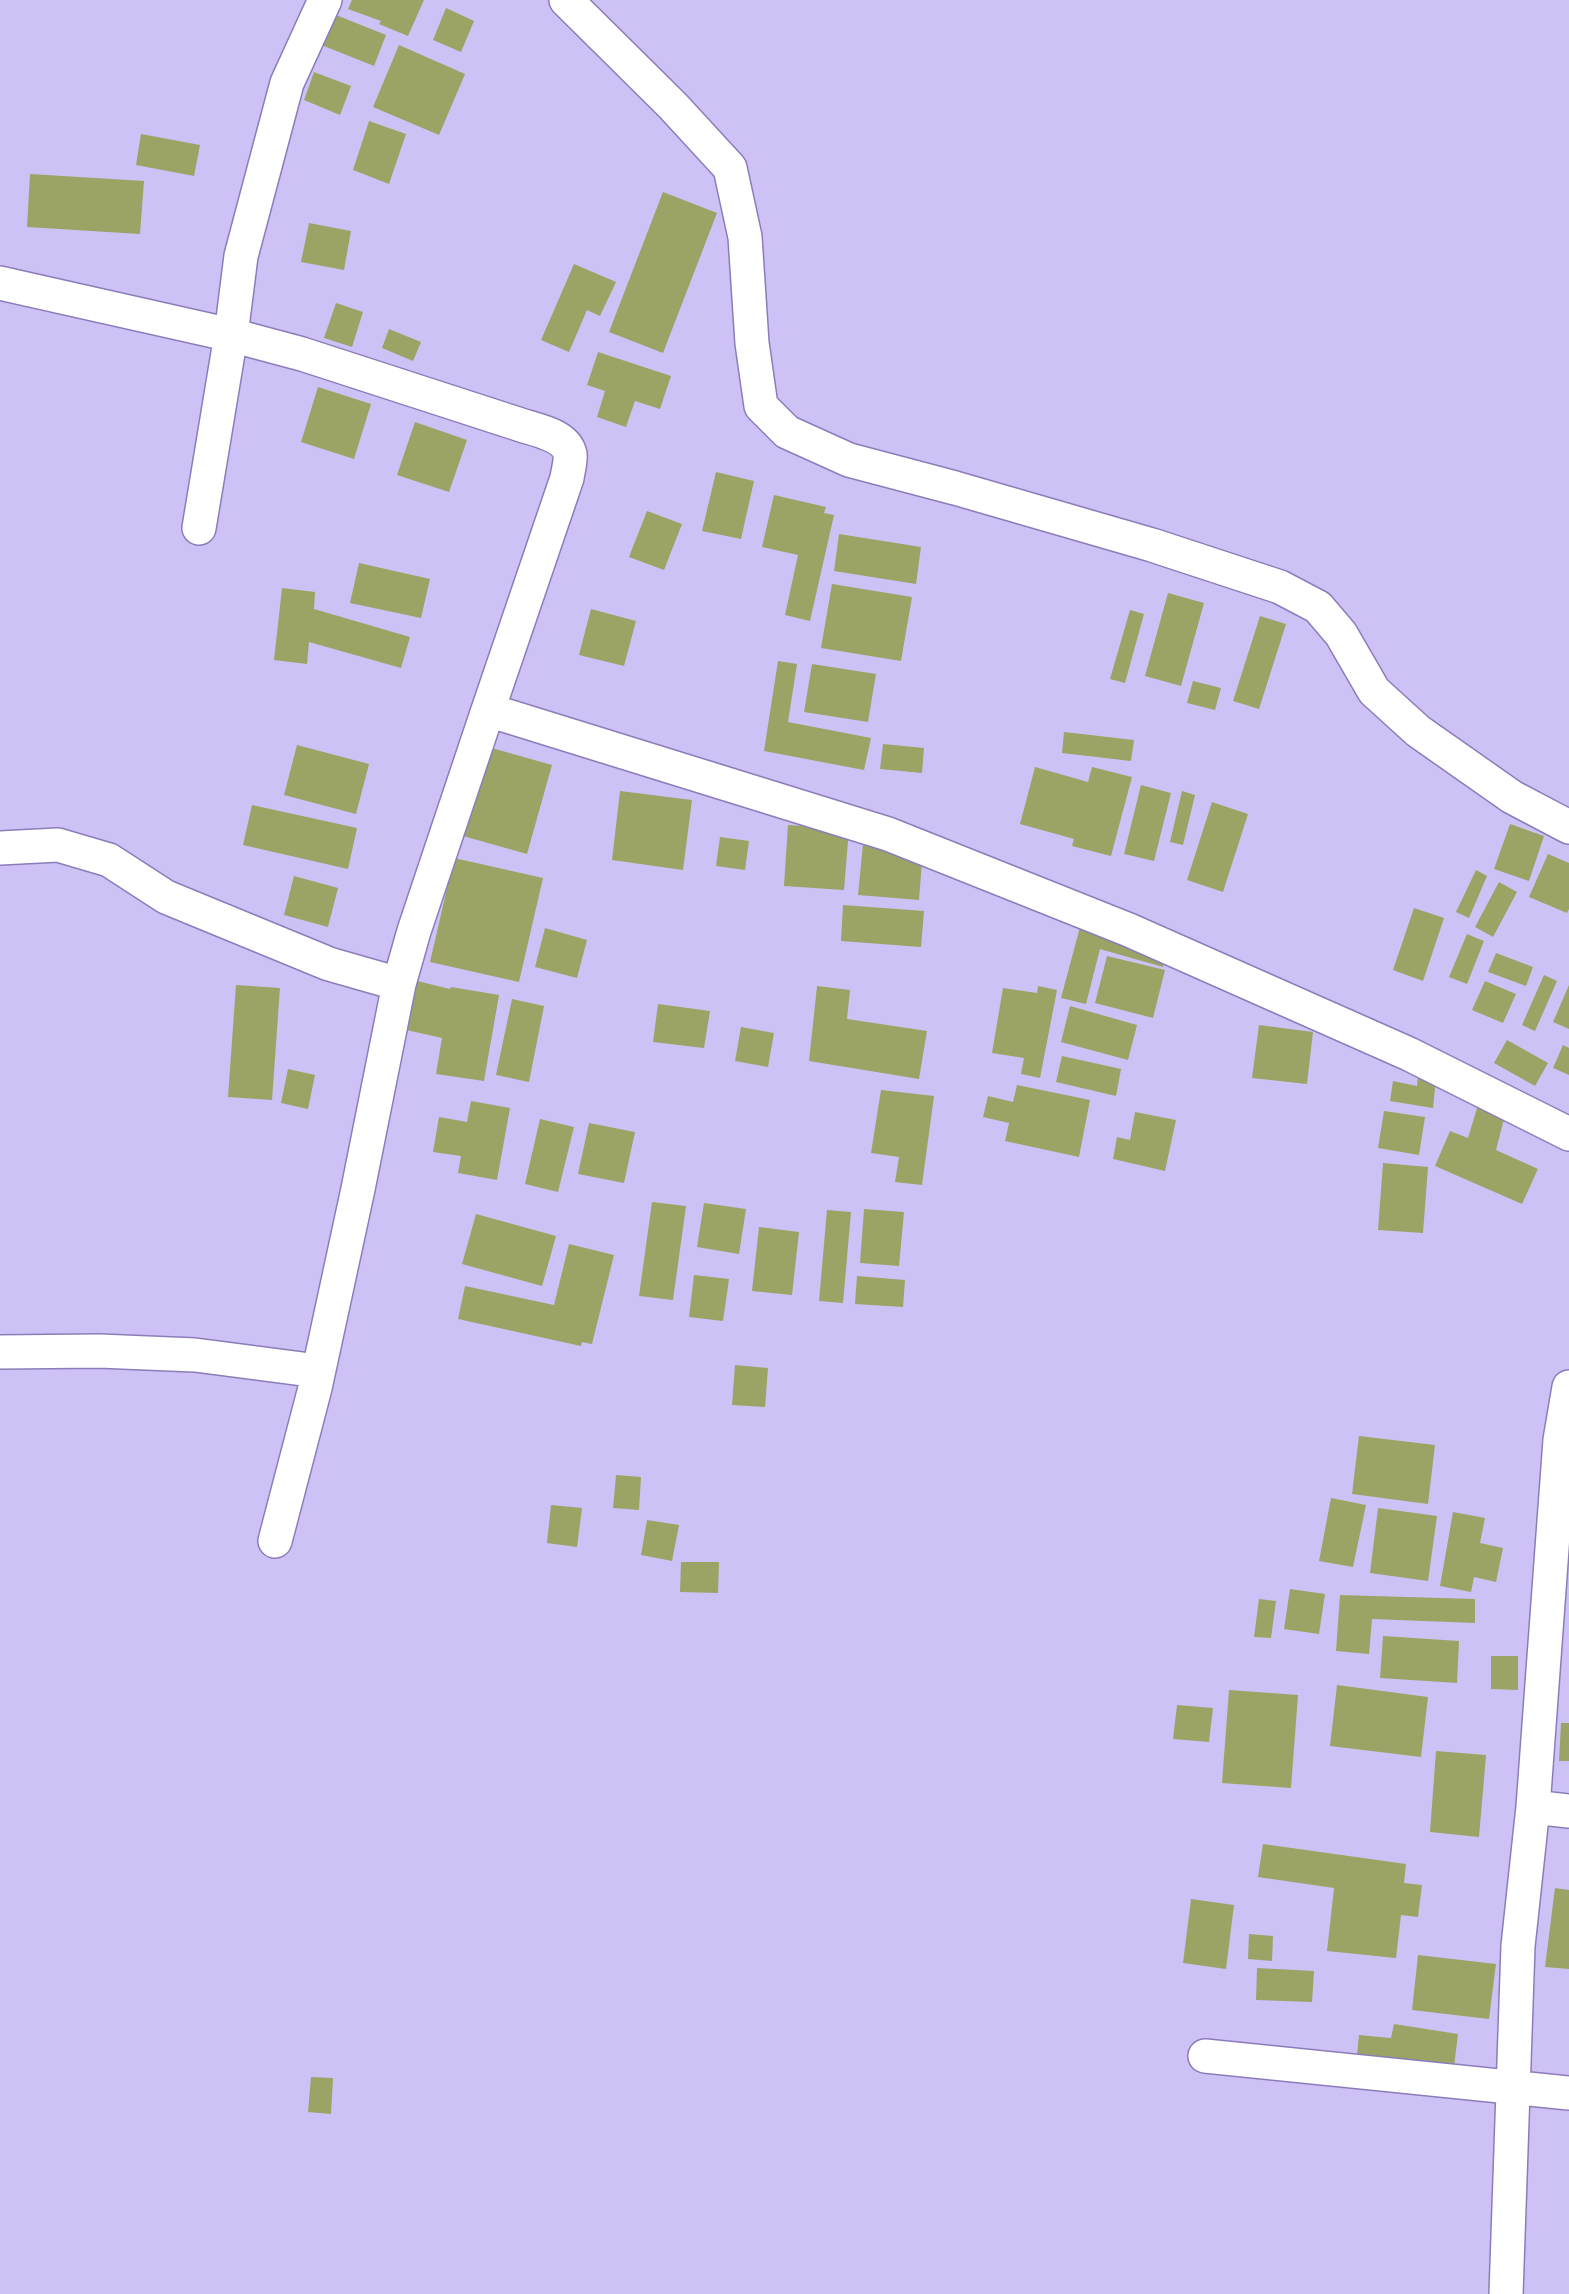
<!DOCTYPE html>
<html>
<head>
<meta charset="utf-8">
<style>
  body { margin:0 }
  canvas { display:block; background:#cdc1f5 }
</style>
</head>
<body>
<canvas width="1569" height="2294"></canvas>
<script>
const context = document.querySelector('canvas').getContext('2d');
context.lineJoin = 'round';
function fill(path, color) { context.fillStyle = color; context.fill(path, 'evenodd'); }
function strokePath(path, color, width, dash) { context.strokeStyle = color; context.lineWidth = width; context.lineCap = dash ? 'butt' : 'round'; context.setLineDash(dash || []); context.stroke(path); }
fill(new Path2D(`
  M 352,0 L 424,0 L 408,36 L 379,24 L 381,21 L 348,9 Z
  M 446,8 L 474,21 L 461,52 L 433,40 Z
  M 331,13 L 386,35 L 374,66 L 319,44 Z
  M 399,45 L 465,74 L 439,135 L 373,107 Z
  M 314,72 L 351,86 L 340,115 L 304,100 Z
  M 369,121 L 406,134 L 389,184 L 353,170 Z
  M 141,134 L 200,145 L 194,176 L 136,165 Z
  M 30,174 L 144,181 L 140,234 L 27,227 Z
  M 663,192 L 717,213 L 663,353 L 609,332 Z
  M 309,223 L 351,231 L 344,270 L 301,262 Z
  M 574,264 L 616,282 L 600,316 L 587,310 L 569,352 L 541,340 Z
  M 336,303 L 363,312 L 352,347 L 324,338 Z
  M 389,329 L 421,342 L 413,361 L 382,348 Z
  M 598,352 L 671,376 L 660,409 L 635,401 L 626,427 L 597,417 L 605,391 L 587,385 Z
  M 318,387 L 371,404 L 354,459 L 301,442 Z
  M 415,422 L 467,440 L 449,492 L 397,475 Z
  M 716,472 L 754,481 L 741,539 L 702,531 Z
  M 774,495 L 826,507 L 824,513 L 834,515 L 810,621 L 785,615 L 798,555 L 762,547 Z
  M 647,511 L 682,524 L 664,570 L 629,557 Z
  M 839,534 L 921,547 L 916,584 L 834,571 Z
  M 359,563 L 430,579 L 421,618 L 350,603 Z
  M 832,584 L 912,597 L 901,661 L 821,648 Z
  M 282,588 L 315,592 L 314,609 L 410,637 L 401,668 L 309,642 L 307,664 L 274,660 Z
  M 1168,593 L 1204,603 L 1181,686 L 1145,676 Z
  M 591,609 L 636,621 L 624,666 L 579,655 Z
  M 1130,610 L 1144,614 L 1125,683 L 1110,679 Z
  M 1260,616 L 1286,624 L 1259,709 L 1233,701 Z
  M 778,661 L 797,664 L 788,722 L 871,738 L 864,770 L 764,751 Z
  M 812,664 L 876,674 L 868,722 L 804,712 Z
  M 1193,681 L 1221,688 L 1215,710 L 1187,703 Z
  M 1064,732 L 1134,740 L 1131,761 L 1062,753 Z
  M 883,744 L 924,748 L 922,773 L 880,769 Z
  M 297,745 L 369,764 L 356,814 L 284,795 Z
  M 481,745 L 552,765 L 527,854 L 456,834 Z
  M 1035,767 L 1088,782 L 1092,767 L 1132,777 L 1111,856 L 1072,846 L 1074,839 L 1020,824 Z
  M 1141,785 L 1171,793 L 1154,861 L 1124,854 Z
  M 620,791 L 692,800 L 683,870 L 612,860 Z
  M 1182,791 L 1195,795 L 1183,845 L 1170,842 Z
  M 1212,802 L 1248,814 L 1223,892 L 1187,880 Z
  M 252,805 L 357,828 L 348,869 L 243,845 Z
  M 1510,824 L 1544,836 L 1529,881 L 1494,869 Z
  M 788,825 L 849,829 L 844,890 L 784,886 Z
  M 720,837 L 749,841 L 745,870 L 716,866 Z
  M 863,844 L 923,849 L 919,900 L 858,895 Z
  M 1548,854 L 1569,863 L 1569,909 L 1567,913 L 1529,897 Z
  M 454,858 L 543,878 L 519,982 L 430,962 Z
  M 1476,870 L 1487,876 L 1469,918 L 1456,912 Z
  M 294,876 L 338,888 L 328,927 L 284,915 Z
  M 1499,882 L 1517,892 L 1493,937 L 1475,927 Z
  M 843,905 L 924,911 L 921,947 L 841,941 Z
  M 1414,908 L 1444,918 L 1423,981 L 1393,970 Z
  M 1080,927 L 1167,952 L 1163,967 L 1100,949 L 1086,1004 L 1061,998 Z
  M 545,928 L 587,940 L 577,978 L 535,967 Z
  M 1467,934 L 1484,941 L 1467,984 L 1449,977 Z
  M 1496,953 L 1533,967 L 1526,986 L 1488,972 Z
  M 1107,956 L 1165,970 L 1153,1018 L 1095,1003 Z
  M 1544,975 L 1557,981 L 1535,1031 L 1522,1025 Z
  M 413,980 L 450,989 L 451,987 L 499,995 L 484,1081 L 436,1074 L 442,1038 L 402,1029 Z
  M 1485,981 L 1516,994 L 1503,1023 L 1472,1010 Z
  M 236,985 L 280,988 L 272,1100 L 228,1097 Z
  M 1569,985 L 1569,1029 L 1553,1022 Z
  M 817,986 L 850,990 L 847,1019 L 927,1031 L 919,1079 L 809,1061 Z
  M 1038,986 L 1057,990 L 1040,1078 L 1021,1074 L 1024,1058 L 992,1053 L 1003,988 L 1037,993 Z
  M 512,999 L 544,1006 L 529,1082 L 496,1075 Z
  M 658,1004 L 710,1011 L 704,1048 L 653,1042 Z
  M 1070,1006 L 1137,1025 L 1128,1060 L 1061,1042 Z
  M 1259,1025 L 1313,1032 L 1307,1084 L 1252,1078 Z
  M 741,1027 L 774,1033 L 768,1067 L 735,1061 Z
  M 1507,1040 L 1548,1063 L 1535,1086 L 1494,1063 Z
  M 1563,1045 L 1569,1048 L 1569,1075 L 1553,1068 Z
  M 1062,1056 L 1121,1069 L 1116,1096 L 1056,1082 Z
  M 1419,1066 L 1437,1068 L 1433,1108 L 1390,1101 L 1393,1081 L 1417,1086 Z
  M 288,1069 L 315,1075 L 308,1109 L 281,1103 Z
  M 1017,1085 L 1090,1100 L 1079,1157 L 1005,1141 L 1009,1123 L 983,1117 L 988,1096 L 1013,1102 Z
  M 881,1090 L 934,1096 L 922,1185 L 895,1182 L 899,1157 L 871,1153 Z
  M 471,1101 L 510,1108 L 497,1180 L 458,1173 L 461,1156 L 433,1152 L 439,1117 L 467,1122 Z
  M 1477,1108 L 1505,1115 L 1496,1150 L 1538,1169 L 1522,1204 L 1435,1166 L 1450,1131 L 1468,1138 Z
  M 1384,1111 L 1425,1117 L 1419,1155 L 1378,1148 Z
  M 1135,1112 L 1176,1120 L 1165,1171 L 1113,1159 L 1117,1137 L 1130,1140 Z
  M 540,1119 L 574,1127 L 558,1192 L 525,1184 Z
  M 589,1123 L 635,1132 L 624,1183 L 578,1174 Z
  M 1383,1163 L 1428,1167 L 1423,1233 L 1378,1230 Z
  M 652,1202 L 686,1206 L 673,1300 L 639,1296 Z
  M 704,1203 L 746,1209 L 739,1254 L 697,1247 Z
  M 864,1209 L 904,1212 L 899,1266 L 860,1263 Z
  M 827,1210 L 851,1212 L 843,1303 L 819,1301 Z
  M 476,1214 L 556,1236 L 542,1286 L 462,1264 Z
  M 759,1227 L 799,1232 L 792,1295 L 752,1291 Z
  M 569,1244 L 614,1255 L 592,1344 L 582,1342 L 581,1346 L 458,1319 L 465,1286 L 554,1305 Z
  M 694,1275 L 729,1279 L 723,1321 L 689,1317 Z
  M 857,1276 L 905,1280 L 903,1307 L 855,1304 Z
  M 735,1365 L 768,1368 L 765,1407 L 732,1405 Z
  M 1359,1436 L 1435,1445 L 1428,1504 L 1352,1494 Z
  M 616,1475 L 641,1477 L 639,1510 L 613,1508 Z
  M 1331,1498 L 1366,1505 L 1353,1567 L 1319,1561 Z
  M 551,1505 L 582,1508 L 577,1547 L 547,1543 Z
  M 1378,1508 L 1437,1516 L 1428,1581 L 1370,1573 Z
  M 1453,1512 L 1485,1518 L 1480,1543 L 1503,1548 L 1496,1582 L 1474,1577 L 1471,1592 L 1440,1586 Z
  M 647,1520 L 679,1525 L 672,1561 L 641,1555 Z
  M 681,1562 L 719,1562 L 718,1593 L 680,1592 Z
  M 1290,1589 L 1325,1594 L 1319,1634 L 1284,1629 Z
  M 1340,1595 L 1475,1599 L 1475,1623 L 1372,1619 L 1369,1654 L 1336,1651 Z
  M 1259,1599 L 1276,1601 L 1271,1638 L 1254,1637 Z
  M 1383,1636 L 1459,1641 L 1457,1683 L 1380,1678 Z
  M 1491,1656 L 1518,1656 L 1518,1690 L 1491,1689 Z
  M 1337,1685 L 1428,1697 L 1421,1757 L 1330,1746 Z
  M 1229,1690 L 1298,1695 L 1291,1788 L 1222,1783 Z
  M 1177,1705 L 1213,1708 L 1209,1742 L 1173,1739 Z
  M 1561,1723 L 1569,1723 L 1569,1761 L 1559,1761 Z
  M 1436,1751 L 1486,1755 L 1479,1837 L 1430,1832 Z
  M 1263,1844 L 1406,1864 L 1404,1883 L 1422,1885 L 1418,1917 L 1401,1915 L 1396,1958 L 1327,1951 L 1334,1888 L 1258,1877 Z
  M 1555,1888 L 1569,1890 L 1569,1969 L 1545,1967 Z
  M 1191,1899 L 1234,1905 L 1226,1969 L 1183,1963 Z
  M 1249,1934 L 1273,1936 L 1272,1961 L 1248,1959 Z
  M 1418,1955 L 1496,1964 L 1489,2019 L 1412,2010 Z
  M 1257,1968 L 1314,1971 L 1312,2002 L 1256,2000 Z
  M 1394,2024 L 1458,2034 L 1453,2075 L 1356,2066 L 1359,2035 L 1391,2038 Z
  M 311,2077 L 333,2078 L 331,2114 L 308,2112 Z`), '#9ca465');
const minor = new Path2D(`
  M 566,0 L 673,106 L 730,168 L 745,237 L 752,343 L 761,406 L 787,432 L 849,460 L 955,488 L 1152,545 L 1280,587 L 1318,607 L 1341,634 L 1374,691 L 1418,731 L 1512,797 L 1569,827
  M 0,283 L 231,335 L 302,354 L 521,425 C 536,430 566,435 570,454 C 571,461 568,471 567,478 L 488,710 L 888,834 L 1129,930 L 1409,1054 L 1569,1134
  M 199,528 L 231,335 L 241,256 L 287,83 L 325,0
  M 0,848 L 58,845 L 109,860 L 166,897 L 329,964 L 399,984
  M 0,1352 L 99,1351 L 195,1355 L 318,1371
  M 275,1541 L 315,1388 L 358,1189 L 399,984 L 414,931 L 488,710
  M 1533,1807 L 1569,1811
  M 1205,2056 L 1569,2093
  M 1506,2294 L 1518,1946 L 1533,1807 L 1560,1440 L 1569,1387`);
strokePath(minor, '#8c7dba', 36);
strokePath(minor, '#fff', 33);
</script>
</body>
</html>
